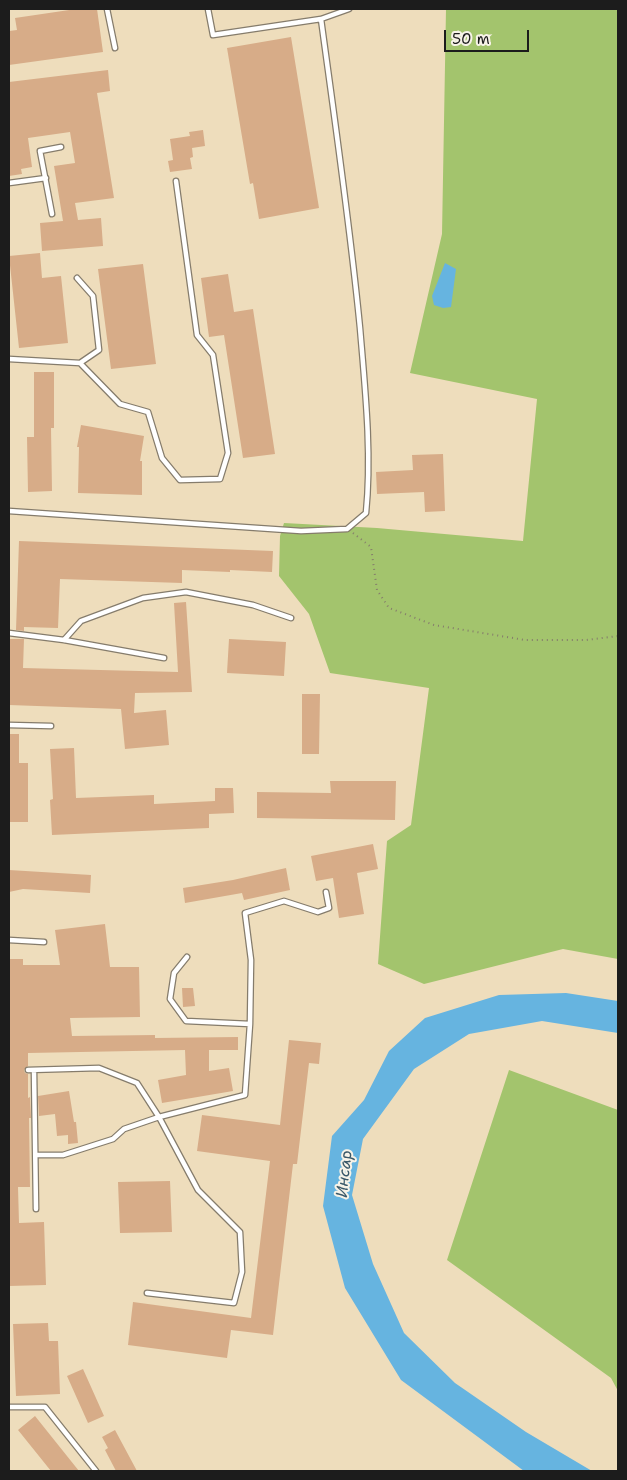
<!DOCTYPE html>
<html>
<head>
<meta charset="utf-8">
<style>
  body { margin:0 }
  #map { position:relative; width:627px; height:1480px; overflow:hidden; background:#eeddbc; font-family:"Shantell Sans",sans-serif }
  canvas { display:block }
  .frame { position:absolute; inset:0; border:10px solid #1c1c1c; pointer-events:none }
  .scale { position:absolute; left:444px; top:30px; width:85px; height:22px; box-sizing:border-box; border:2px solid #1c1c1c; border-top:0; padding-left:6px; font-size:15px; line-height:18px; white-space:nowrap; color:#1c1c1c; -webkit-text-stroke:4px #f7f3e8; paint-order:stroke }
</style>
</head>
<body>
<div id="map">
<canvas width="627" height="1480"></canvas>
<div class="frame"></div>
<div class="scale">50 m</div>
</div>
<script>
const context = document.querySelector('canvas').getContext('2d');
context.lineJoin = 'round';
function fill(path, color) { context.fillStyle = color; context.fill(path, 'evenodd'); }
function strokePath(path, color, width, dash) { context.strokeStyle = color; context.lineWidth = width; context.lineCap = dash ? 'butt' : 'round'; context.setLineDash(dash || []); context.stroke(path); }
function drawText(font, color, halo, rows, align = 'center') {
  context.font = font + ' "Shantell Sans",sans-serif'; context.lineWidth = 4; context.setLineDash([]); context.textBaseline = 'middle'; context.strokeStyle = halo; context.fillStyle = color; for (const [text, x, y, turn = 0] of rows) {
    context.save(); context.translate(x, y); context.rotate((+turn || 0) * Math.PI / 180); context.textAlign = isNaN(turn) ? turn : align; if (halo) context.strokeText(text, 0, 0); context.fillText(text, 0, 0); context.restore();
  }
}
fill(new Path2D(`
  M 446,9 L 618,9 L 618,959 L 563,949 L 424,984 L 378,964 L 387,841 L 411,825 L 429,688 L 330,673 L 309,614 L 279,576 L 280,536 L 284,523 L 377,528 L 523,541 L 537,399 L 410,373 L 442,234 Z
  M 509,1070 L 618,1110 L 618,1391 L 611,1378 L 447,1260 Z`), '#a3c46d');
fill(new Path2D(`
  M 445,263 L 456,269 L 451,307 L 443,308 L 434,305 L 432,296 Z
  M 566,993 L 618,1001 L 618,1033 L 542,1021 L 469,1034 L 414,1069 L 363,1139 L 352,1195 L 373,1264 L 404,1333 L 455,1383 L 526,1432 L 592,1471 L 524,1471 L 401,1380 L 345,1288 L 323,1206 L 332,1136 L 364,1100 L 389,1051 L 425,1018 L 499,995 Z`), '#66b4e0');
fill(new Path2D(`
  M 76,9 L 97,9 L 103,52 L 9,65 L 9,31 L 17,30 L 15,18 Z
  M 291,37 L 319,208 L 259,219 L 253,183 L 250,184 L 227,48 Z
  M 108,70 L 110,91 L 97,93 L 114,198 L 75,203 L 78,220 L 101,218 L 103,246 L 42,251 L 40,223 L 63,221 L 54,166 L 75,163 L 70,132 L 28,138 L 32,167 L 21,169 L 22,174 L 9,176 L 9,82 Z
  M 203,130 L 205,146 L 192,148 L 193,157 L 190,158 L 192,169 L 170,172 L 168,161 L 173,160 L 170,139 L 190,136 L 189,132 Z
  M 40,253 L 42,278 L 61,276 L 68,343 L 19,348 L 9,256 Z
  M 143,264 L 156,364 L 111,369 L 98,269 Z
  M 228,274 L 234,312 L 253,309 L 275,454 L 243,458 L 224,335 L 209,337 L 201,278 Z
  M 34,372 L 54,372 L 54,428 L 51,428 L 52,491 L 28,492 L 27,437 L 34,437 Z
  M 81,425 L 144,436 L 140,461 L 142,461 L 142,495 L 78,493 L 79,447 L 77,447 Z
  M 443,454 L 445,511 L 425,512 L 424,492 L 377,494 L 376,472 L 413,470 L 412,455 Z
  M 19,541 L 273,551 L 272,572 L 230,570 L 230,572 L 182,570 L 182,583 L 60,579 L 58,628 L 24,627 L 24,631 L 16,630 Z
  M 186,602 L 192,692 L 135,693 L 134,713 L 166,710 L 169,745 L 125,749 L 121,709 L 9,705 L 9,639 L 24,639 L 23,668 L 178,672 L 174,603 Z
  M 229,639 L 286,642 L 284,676 L 227,673 Z
  M 302,694 L 320,694 L 319,754 L 302,754 Z
  M 9,734 L 19,734 L 19,763 L 28,763 L 28,822 L 9,822 Z
  M 74,748 L 76,798 L 154,795 L 154,804 L 215,801 L 215,788 L 233,788 L 234,813 L 209,814 L 209,828 L 52,835 L 50,800 L 53,799 L 50,749 Z
  M 330,781 L 396,781 L 395,820 L 257,818 L 257,792 L 331,793 Z
  M 373,844 L 378,869 L 357,873 L 364,914 L 339,918 L 333,878 L 316,881 L 311,856 Z
  M 286,868 L 290,890 L 244,900 L 242,893 L 185,903 L 183,888 L 233,880 Z
  M 9,870 L 91,875 L 90,893 L 23,889 L 9,892 Z
  M 105,924 L 110,967 L 139,967 L 140,1017 L 70,1018 L 72,1036 L 155,1035 L 155,1038 L 238,1037 L 238,1050 L 209,1050 L 209,1071 L 229,1068 L 233,1091 L 162,1103 L 158,1080 L 186,1075 L 185,1050 L 28,1053 L 28,1066 L 24,1070 L 25,1073 L 28,1074 L 28,1098 L 30,1097 L 31,1118 L 29,1118 L 30,1187 L 18,1187 L 19,1223 L 44,1222 L 46,1285 L 9,1286 L 9,959 L 23,959 L 23,965 L 60,965 L 55,930 Z
  M 182,988 L 193,988 L 195,1006 L 183,1007 Z
  M 289,1040 L 321,1043 L 319,1064 L 309,1063 L 297,1164 L 293,1164 L 273,1335 L 231,1330 L 227,1358 L 128,1345 L 133,1302 L 251,1318 L 270,1161 L 197,1151 L 202,1115 L 280,1125 Z
  M 69,1091 L 74,1122 L 76,1122 L 78,1143 L 68,1144 L 68,1135 L 57,1136 L 55,1114 L 39,1116 L 38,1096 Z
  M 170,1181 L 172,1232 L 120,1233 L 118,1182 Z
  M 48,1323 L 49,1341 L 58,1341 L 60,1394 L 16,1396 L 13,1324 Z
  M 83,1369 L 104,1416 L 88,1423 L 67,1376 Z
  M 35,1416 L 79,1471 L 51,1471 L 18,1430 Z
  M 115,1430 L 137,1471 L 116,1471 L 105,1450 L 108,1448 L 102,1437 Z`), '#d7ac88');
const lane = new Path2D(`
  M 107,9 L 115,48
  M 208,9 L 213,35 L 321,19
  M 9,183 L 46,178
  M 52,214 L 40,151 L 61,147
  M 77,278 L 93,296 L 99,350 L 80,363
  M 9,359 L 80,363 L 120,404 L 148,412 L 162,458 L 180,480 L 220,479 L 228,453 L 213,355 L 197,335 L 176,181
  M 9,511 L 301,531 L 347,529 L 366,513 C 372,453 365,388 360,328 C 350,225 335,122 321,19 L 349,9
  M 9,633 L 64,640 L 164,658
  M 64,640 L 81,621 L 143,598 L 186,592 L 253,605 L 291,618
  M 9,725 L 51,726
  M 9,940 L 44,942
  M 187,957 L 174,973 L 170,999 L 186,1021 L 250,1024
  M 28,1070 L 99,1068 L 137,1083 L 159,1117 L 245,1095 L 250,1024 L 251,960 L 245,913 L 284,901 L 318,912 L 329,908 L 326,892
  M 34,1070 L 36,1209
  M 36,1155 L 63,1155 L 113,1139 L 124,1129 L 159,1117 L 198,1190 L 240,1232 L 242,1272 L 234,1303 L 147,1293
  M 9,1407 L 45,1407 L 96,1471`);
strokePath(lane, '#857c6c', 7);
strokePath(new Path2D(`
  M 353,533 L 371,547 L 377,590 L 389,608 L 434,625 L 525,640 L 586,640 L 618,636`), '#857c6c', 2, [1, 4]);
strokePath(lane, '#fff', 4.5);
drawText('italic 16px', '#3a596a', '#f7f3e8', [
  ["Инсар",345,1174,-84]
]);
</script>
</body>
</html>
